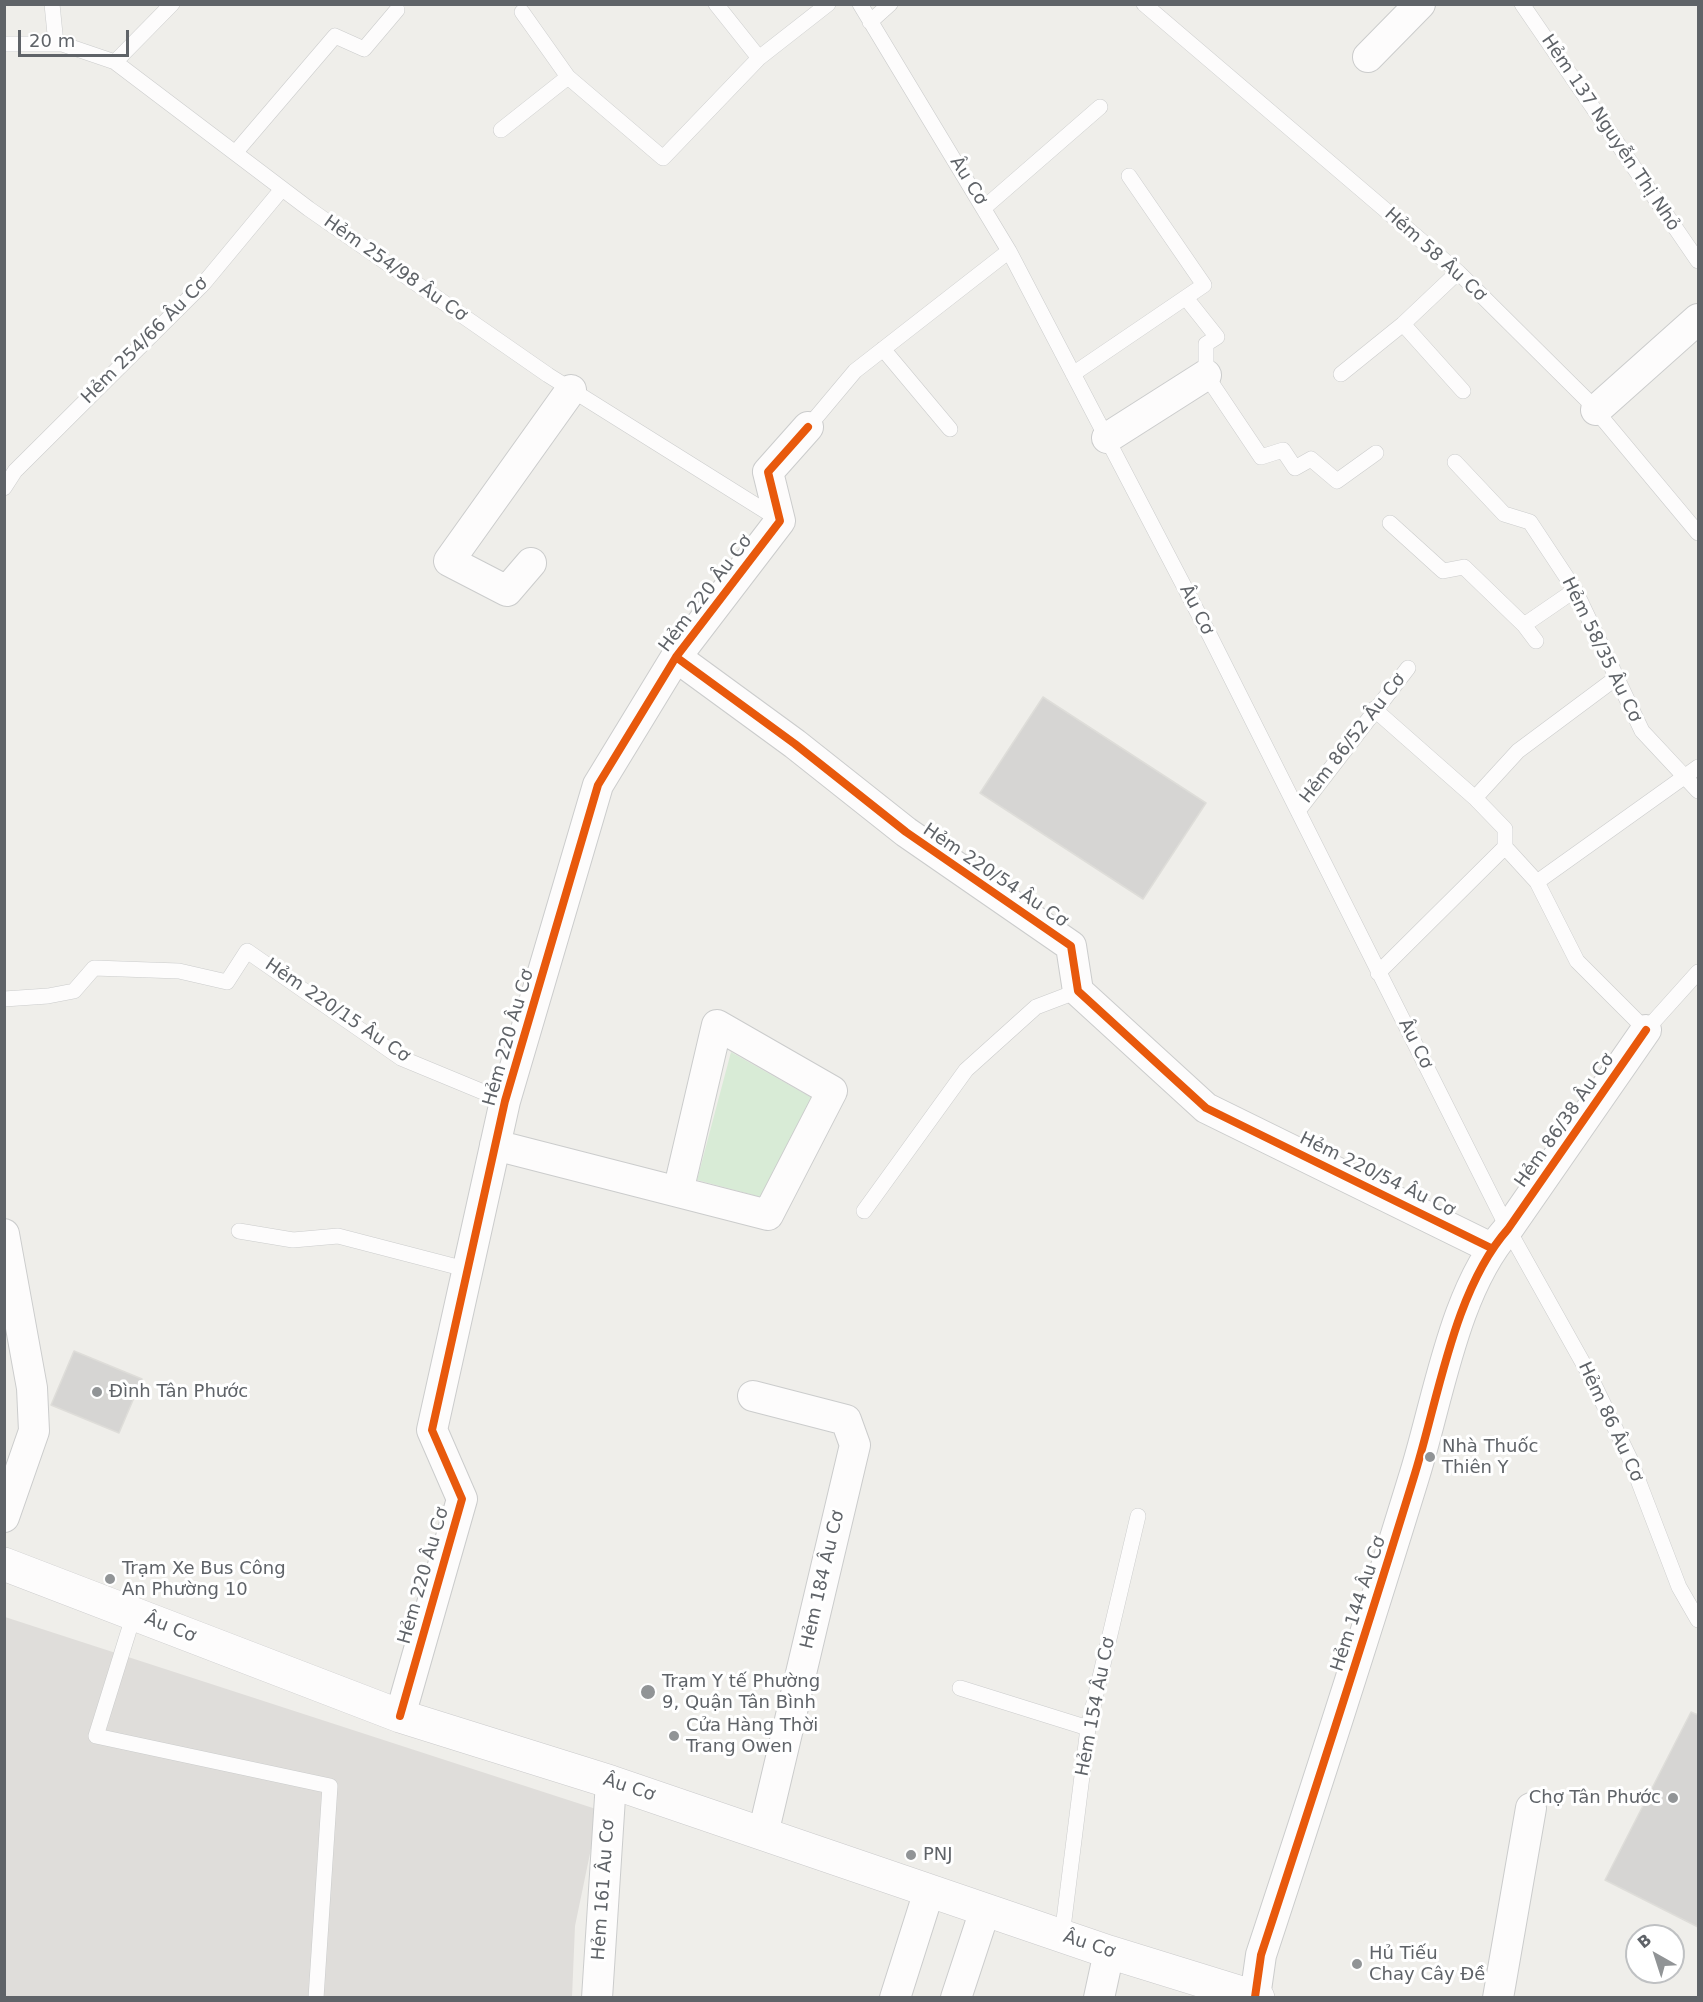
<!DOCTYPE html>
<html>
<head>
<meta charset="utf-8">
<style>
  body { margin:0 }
  #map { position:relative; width:1703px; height:2002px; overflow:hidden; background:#efeeea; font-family:"DejaVu Sans",sans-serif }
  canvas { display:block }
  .frame { position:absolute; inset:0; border:6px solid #5f6368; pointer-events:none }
  .north { position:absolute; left:1625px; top:1924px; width:60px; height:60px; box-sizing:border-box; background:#fff; border:2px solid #bfc1c3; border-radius:50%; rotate:321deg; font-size:16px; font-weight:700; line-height:24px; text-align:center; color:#5f6368 }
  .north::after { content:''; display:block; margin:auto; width:21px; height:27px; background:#919496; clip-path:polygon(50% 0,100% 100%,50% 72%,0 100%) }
  .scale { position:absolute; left:18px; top:30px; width:111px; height:27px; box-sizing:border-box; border:3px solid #5f6368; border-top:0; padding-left:8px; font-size:18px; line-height:21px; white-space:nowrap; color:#5f6368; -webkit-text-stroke:4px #fff; paint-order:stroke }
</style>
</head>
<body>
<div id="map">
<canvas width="1703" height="2002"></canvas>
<div class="frame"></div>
<div class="north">B</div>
<div class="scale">20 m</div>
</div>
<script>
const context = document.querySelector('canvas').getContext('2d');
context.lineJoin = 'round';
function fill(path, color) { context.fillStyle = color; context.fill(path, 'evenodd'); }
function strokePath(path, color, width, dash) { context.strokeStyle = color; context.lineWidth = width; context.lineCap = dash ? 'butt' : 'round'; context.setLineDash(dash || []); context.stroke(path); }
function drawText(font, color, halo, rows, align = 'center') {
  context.font = font + ' "DejaVu Sans",sans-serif'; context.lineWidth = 6; context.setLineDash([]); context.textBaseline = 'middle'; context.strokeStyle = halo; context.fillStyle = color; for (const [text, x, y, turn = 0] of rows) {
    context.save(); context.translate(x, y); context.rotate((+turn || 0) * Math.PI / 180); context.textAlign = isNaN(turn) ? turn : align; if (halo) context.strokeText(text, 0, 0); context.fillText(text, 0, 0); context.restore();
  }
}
fill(new Path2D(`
  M 5,1617 L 599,1810 L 575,1926 L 572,1997 L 5,1998 Z`), '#dfddda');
fill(new Path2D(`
  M 731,1052 L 814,1099 L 768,1199 L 697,1180 Z`), '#d8ebd6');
const building = new Path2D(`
  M 1043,697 L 1206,803 L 1143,899 L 980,793 Z
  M 74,1351 L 142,1379 L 119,1433 L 51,1405 Z
  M 1691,1712 L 1698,1715 L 1698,1927 L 1605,1880 Z`);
fill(building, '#d6d5d3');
strokePath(building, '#deddd9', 1.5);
const service = new Path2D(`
  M 52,4 L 56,44
  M 716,4 L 759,58
  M 860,4 L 1009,251 L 1210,636 L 1508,1229 L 1588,1372 L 1630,1459 L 1679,1587 L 1698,1620
  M 1144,4 L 1458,272 L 1587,400 L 1698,533
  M 1522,4 L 1698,261
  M 522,12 L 568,77 L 663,158 L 759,58 L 828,4
  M 870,22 L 890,4
  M 4,44 L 62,44 L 115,62 L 309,209 L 548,375 L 778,519
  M 115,62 L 172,4
  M 501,130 L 568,77
  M 235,153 L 335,36 L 364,49 L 397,10
  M 985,207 L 1100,107
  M 1186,298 L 1217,337 L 1206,344 L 1206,375 L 1261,457 L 1283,450 L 1295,468 L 1311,459 L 1337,481 L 1376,453
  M 1403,324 L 1463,391
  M 883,349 L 950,429
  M 1073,374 L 1204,285 L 1129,176
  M 1341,374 L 1403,324 L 1458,272
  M 808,427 L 855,371 L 1009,251
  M 1455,462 L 1504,514 L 1530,522 L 1575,590 L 1642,731 L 1698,791
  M 4,488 L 15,471 L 204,283 L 282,189
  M 1390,523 L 1443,571 L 1464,567 L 1524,625 L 1575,590
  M 1524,625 L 1536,641
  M 1374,709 L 1475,798
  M 1298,811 L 1408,668
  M 1505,847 L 1537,882 L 1577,961 L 1646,1030 L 1698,972
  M 1537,882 L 1698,767
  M 1378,973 L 1505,847 L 1505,829 L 1475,798 L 1518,751 L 1616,678
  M 4,999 L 48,996 L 74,991 L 94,968 L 179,971 L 227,982 L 247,951 L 401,1058 L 505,1101
  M 864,1211 L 966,1070 L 1036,1007 L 1078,991
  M 239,1231 L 293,1240 L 338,1236 L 469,1270
  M 134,1614 L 96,1736 L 330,1786 L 316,1998
  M 960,1688 L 1088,1728
  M 1062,1936 L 1088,1728 L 1138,1516`);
const minor = new Path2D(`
  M 1368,57 L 1420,4
  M 1596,410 L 1698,319
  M 1107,438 L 1206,375
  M 531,563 L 507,591 L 449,561 L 571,390
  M 676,657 L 795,744 L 906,832 L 1071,946 L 1078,991 L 1206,1108 L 1491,1248
  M 495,1145 L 768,1215 L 832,1091 L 717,1025 L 678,1192
  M 4,1234 L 32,1388 L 34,1431 L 4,1517
  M 753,1396 L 846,1420 L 855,1445 L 763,1834
  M 400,1716 L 462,1499 L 432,1430 L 505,1101 L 598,785 L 676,657 L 780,521 L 768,472 L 808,427
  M 1255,1997 L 1261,1955 C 1313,1797 1364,1639 1413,1480 C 1438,1402 1453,1291 1508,1229 L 1646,1030
  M 597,1998 L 611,1782
  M 895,1998 L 929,1891
  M 956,1998 L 985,1910
  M 1099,1998 L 1109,1952
  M 1498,1998 L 1531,1808`);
const secondary = new Path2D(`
  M 4,1564 L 400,1716 L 611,1782 L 1109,1952 L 1258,1998`);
strokePath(service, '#cbcccc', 16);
strokePath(minor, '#cbcccc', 32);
strokePath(secondary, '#cacacb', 34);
strokePath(service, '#fdfcfc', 15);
strokePath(minor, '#fdfcfc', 30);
strokePath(secondary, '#fdfcfc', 33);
strokePath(new Path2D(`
  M 676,657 L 795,744 L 906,832 L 1071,946 L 1078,991 L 1206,1108 L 1491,1248
  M 400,1716 L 462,1499 L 432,1430 L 505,1101 L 598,785 L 676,657 L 780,521 L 768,472 L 808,427
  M 1255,1997 L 1261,1955 C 1313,1797 1364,1639 1413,1480 C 1438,1402 1453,1291 1508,1229 L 1646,1030`), '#e8590c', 8);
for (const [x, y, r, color] of [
  [97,1392,6,"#919496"],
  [1430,1457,6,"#919496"],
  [110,1579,6,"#919496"],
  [648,1692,8,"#919496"],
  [674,1736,6,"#919496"],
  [1673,1798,6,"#919496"],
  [911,1855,6,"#919496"],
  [1357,1964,6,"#919496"]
]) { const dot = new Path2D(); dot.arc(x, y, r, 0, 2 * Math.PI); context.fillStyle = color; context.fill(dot); strokePath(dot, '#fff', 2); }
drawText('18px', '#5f6368', '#fff', [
  ["Hẻm 137 Nguyễn Thị Nhỏ",1610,133,56],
  ["Âu Cơ",968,181,58],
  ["Hẻm 58 Âu Cơ",1435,255,42],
  ["Hẻm 254/98 Âu Cơ",395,269,35],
  ["Hẻm 254/66 Âu Cơ",145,341,-45],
  ["Hẻm 220 Âu Cơ",706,594,-53],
  ["Âu Cơ",1196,610,63],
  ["Hẻm 58/35 Âu Cơ",1601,650,64],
  ["Hẻm 86/52 Âu Cơ",1353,739,-52],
  ["Hẻm 220/54 Âu Cơ",995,876,34],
  ["Hẻm 220/15 Âu Cơ",337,1011,34],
  ["Hẻm 220 Âu Cơ",509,1038,-74],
  ["Âu Cơ",1415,1044,63],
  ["Hẻm 86/38 Âu Cơ",1565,1121,-55],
  ["Hẻm 220/54 Âu Cơ",1377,1175,26],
  ["Hẻm 86 Âu Cơ",1610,1422,65],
  ["Hẻm 220 Âu Cơ",424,1576,-74],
  ["Hẻm 184 Âu Cơ",823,1580,-77],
  ["Hẻm 144 Âu Cơ",1359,1604,-72],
  ["Âu Cơ",170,1628,21],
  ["Hẻm 154 Âu Cơ",1096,1707,-79],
  ["Âu Cơ",629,1788,18],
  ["Hẻm 161 Âu Cơ",604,1890,-86],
  ["Âu Cơ",1089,1945,18]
]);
drawText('18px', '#5f6368', '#fff', [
  ["Đình Tân Phước",109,1392],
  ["Nhà Thuốc",1442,1447],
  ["Thiên Y",1442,1468],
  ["Trạm Xe Bus Công",122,1569],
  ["An Phường 10",122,1590],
  ["Trạm Y tế Phường",662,1682],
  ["9, Quận Tân Bình",662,1703],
  ["Cửa Hàng Thời",686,1726],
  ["Trang Owen",686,1747],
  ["Chợ Tân Phước",1661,1798,"right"],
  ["PNJ",923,1855],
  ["Hủ Tiếu",1369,1954],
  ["Chay Cây Đề",1369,1975]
], 'left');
</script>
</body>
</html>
